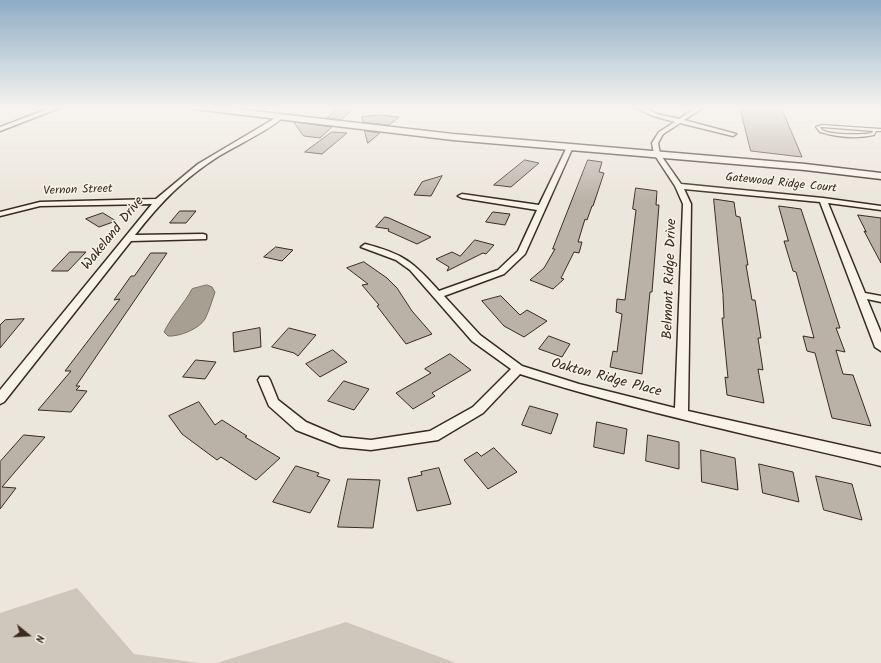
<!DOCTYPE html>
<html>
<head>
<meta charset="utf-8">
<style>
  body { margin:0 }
  #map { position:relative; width:881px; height:663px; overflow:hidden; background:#ece7dc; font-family:Kalam,sans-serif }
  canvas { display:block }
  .north { position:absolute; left:8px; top:615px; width:40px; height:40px; -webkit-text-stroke:3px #f7f3e8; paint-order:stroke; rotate:108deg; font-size:11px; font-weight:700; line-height:16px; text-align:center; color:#3b2a1e }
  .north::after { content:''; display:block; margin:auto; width:14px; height:18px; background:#3b2a1e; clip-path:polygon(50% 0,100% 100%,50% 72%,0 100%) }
</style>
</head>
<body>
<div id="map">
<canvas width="881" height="663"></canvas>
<div class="north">N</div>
</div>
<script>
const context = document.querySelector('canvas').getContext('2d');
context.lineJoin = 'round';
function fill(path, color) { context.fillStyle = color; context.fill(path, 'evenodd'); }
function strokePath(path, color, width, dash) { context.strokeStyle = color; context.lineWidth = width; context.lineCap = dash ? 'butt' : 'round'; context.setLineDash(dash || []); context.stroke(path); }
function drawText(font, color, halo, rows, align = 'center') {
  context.font = font + ' Kalam,sans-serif'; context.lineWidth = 3; context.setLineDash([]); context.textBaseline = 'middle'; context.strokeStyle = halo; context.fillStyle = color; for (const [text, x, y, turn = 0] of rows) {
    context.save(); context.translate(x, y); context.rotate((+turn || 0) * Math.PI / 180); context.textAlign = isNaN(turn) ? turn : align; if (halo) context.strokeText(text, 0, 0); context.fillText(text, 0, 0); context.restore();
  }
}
fill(new Path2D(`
  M 77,588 L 134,654 L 199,663 L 0,663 L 0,613 Z
  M 346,622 L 456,663 L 217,663 Z`), '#cec8bc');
const water = new Path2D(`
  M 207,285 L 212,287 L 215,292 C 212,301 209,311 205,319 C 199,329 179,337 168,336 L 164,332 C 171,317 184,304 192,289 Z`);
fill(water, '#a89f93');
strokePath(water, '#7c7064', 1);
const building = new Path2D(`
  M 340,107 L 355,107 L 341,120 L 327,118 Z
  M 740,107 L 781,107 L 802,157 L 751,151 Z
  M 381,115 L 399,117 L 389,125 L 363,122 L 362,117 Z
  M 294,122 L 332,127 L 320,138 L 304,136 Z
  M 365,131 L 380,133 L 368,143 Z
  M 332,132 L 347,133 L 322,154 L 305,152 Z
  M 525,160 L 539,163 L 511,187 L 494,185 Z
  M 588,160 L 602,162 L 599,172 L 604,173 L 593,206 L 592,206 L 587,220 L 585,219 L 578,242 L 582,242 L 579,253 L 574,252 L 561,278 L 564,279 L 553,289 L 530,280 L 544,268 L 555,249 L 553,249 Z
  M 442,176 L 431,196 L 414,195 L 422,182 Z
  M 636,188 L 657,191 L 656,205 L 659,205 L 652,292 L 650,292 L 642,374 L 610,367 L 613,351 L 617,352 L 622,314 L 616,312 L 617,299 L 625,300 L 636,210 L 633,209 Z
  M 714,199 L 734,202 L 736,216 L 740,217 L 748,265 L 746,265 L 752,300 L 755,300 L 761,338 L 758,338 L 763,370 L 758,369 L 764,403 L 727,395 L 725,377 L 728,378 L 722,318 L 724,318 L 723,295 Z
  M 779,206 L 801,209 L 840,328 L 836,328 L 845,352 L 836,350 L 843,374 L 853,375 L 871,426 L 832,418 L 815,353 L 807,351 L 803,336 L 814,338 L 796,272 L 793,271 L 784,241 L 788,241 Z
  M 180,211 L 196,211 L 186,223 L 170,223 Z
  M 493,212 L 510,214 L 505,225 L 486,222 Z
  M 103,213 L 116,221 L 99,227 L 86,219 Z
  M 858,215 L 881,218 L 881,263 L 864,231 L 866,232 Z
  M 385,217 L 389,218 L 431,237 L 417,244 L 388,231 L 389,229 L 376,227 Z
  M 475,240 L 494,245 L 486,254 L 483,253 L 447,271 L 449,267 L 436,259 L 452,252 L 460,256 Z
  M 276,247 L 293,250 L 282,261 L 264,257 Z
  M 70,252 L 86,252 L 68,271 L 52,271 Z
  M 151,253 L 167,253 L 76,386 L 80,386 L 76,390 L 87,391 L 71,412 L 38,410 L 71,371 L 65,371 L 120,299 L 114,300 L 131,276 L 134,276 Z
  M 364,262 L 387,278 L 397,288 L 412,311 L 432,334 L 406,344 L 377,306 L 379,305 L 362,285 L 368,284 L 347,268 Z
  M 501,296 L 520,315 L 527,310 L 547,321 L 524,337 L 504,326 L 482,301 Z
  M 24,319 L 0,348 L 0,325 L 5,320 Z
  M 260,328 L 261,347 L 234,352 L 233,333 Z
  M 289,328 L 316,335 L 298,356 L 294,353 L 272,347 Z
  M 549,336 L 570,344 L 562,357 L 539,349 Z
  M 333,350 L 347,362 L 320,377 L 306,364 Z
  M 450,354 L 471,370 L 432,393 L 435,396 L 413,409 L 396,393 L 431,373 L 425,369 Z
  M 196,360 L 216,362 L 205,379 L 183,377 Z
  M 344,381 L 369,389 L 354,410 L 328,401 Z
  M 199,402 L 215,425 L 222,420 L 247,436 L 245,437 L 280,458 L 256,480 L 221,457 L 217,460 L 182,434 L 169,416 Z
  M 530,406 L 558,414 L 551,434 L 522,425 Z
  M 597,422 L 627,429 L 624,454 L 594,447 Z
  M 24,435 L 45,437 L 2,487 L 16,488 L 0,509 L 0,462 Z
  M 648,435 L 679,442 L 679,469 L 646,461 Z
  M 494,448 L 517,472 L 488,489 L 464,460 L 477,452 L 481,456 Z
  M 701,450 L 735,458 L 738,490 L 702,482 Z
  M 759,464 L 793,472 L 799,502 L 763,493 Z
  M 296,466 L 319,473 L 317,476 L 330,480 L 310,513 L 273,502 Z
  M 439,468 L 451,504 L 417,511 L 408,478 L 422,475 L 421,472 Z
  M 816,476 L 852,484 L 862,520 L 824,510 Z
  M 348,479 L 380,480 L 373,528 L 338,527 Z`);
fill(building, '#bab2a7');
strokePath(building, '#3b2a1e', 1);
const lane = new Path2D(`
  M 822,125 L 881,129 L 881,131 L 876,131 L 874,135 C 856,139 837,137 820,132 L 816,127 ZM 820,127 L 822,127 L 873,131 L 872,133 C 863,135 829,135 822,130 C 821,129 821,128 820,127 Z`);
const street = new Path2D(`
  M 53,107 L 62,107 L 0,131 L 0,127 Z
  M 635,107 L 643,107 L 657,114 L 679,119 L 697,107 L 704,107 L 684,120 L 736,134 L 733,136 L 680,123 L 663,134 L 658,143 L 660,154 L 681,184 L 823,198 L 881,206 L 881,210 L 828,203 L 865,293 L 881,296 L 881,302 L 867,299 L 881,333 L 881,351 L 875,347 L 820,202 L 684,189 L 691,204 L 688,411 L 881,454 L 881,466 C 760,437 638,412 520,374 L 483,413 L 438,440 L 371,450 L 340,447 L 296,430 L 269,406 L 258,380 L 260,377 L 268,377 L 270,380 L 278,400 L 306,422 L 341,437 L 371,440 L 430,431 L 473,407 L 511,369 L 472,341 L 410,270 L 396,260 L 361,247 L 365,244 C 404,254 413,262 439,291 L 498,270 L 518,251 L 537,210 L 462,198 L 458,196 L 462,194 L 539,205 L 567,147 L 570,145 L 573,147 L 525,254 L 504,274 L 444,296 L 480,335 L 522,366 L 579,384 L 675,408 L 683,204 L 675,186 L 654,154 L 652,143 L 659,132 L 675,122 L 653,116 Z
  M 277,117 L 282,118 C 268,131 237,145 219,156 C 183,179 161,202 135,235 L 203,234 L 206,235 L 206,239 L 131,241 L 4,402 L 0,404 L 0,390 L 152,204 L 40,206 L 0,216 L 0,212 L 40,202 L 156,199 L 198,164 Z`);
const secondary = new Path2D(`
  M 190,107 L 219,107 L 453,134 L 805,164 L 881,173 L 881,179 L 805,170 L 453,140 L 194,109 Z`);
strokePath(lane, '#3b2a1e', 2.5);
strokePath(street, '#3b2a1e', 3);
strokePath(secondary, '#3b2a1e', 3);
fill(lane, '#f7f3e8');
fill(street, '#f7f3e8');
fill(secondary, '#f7f3e8');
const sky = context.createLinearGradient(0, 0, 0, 200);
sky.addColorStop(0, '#8eacc6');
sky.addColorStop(0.54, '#f6f4ef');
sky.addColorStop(1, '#f6f4ef00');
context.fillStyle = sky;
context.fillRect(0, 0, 881, 200);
drawText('12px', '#3b2a1e', '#f7f3e8', [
  ["Gatewood Ridge Court",781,184,6],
  ["Vernon Street",78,191,-2]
]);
drawText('14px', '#3b2a1e', '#f7f3e8', [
  ["Wakeland Drive",114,234,-51],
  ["Belmont Ridge Drive",671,279,-88],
  ["Oakton Ridge Place",606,379,15]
]);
</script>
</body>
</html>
